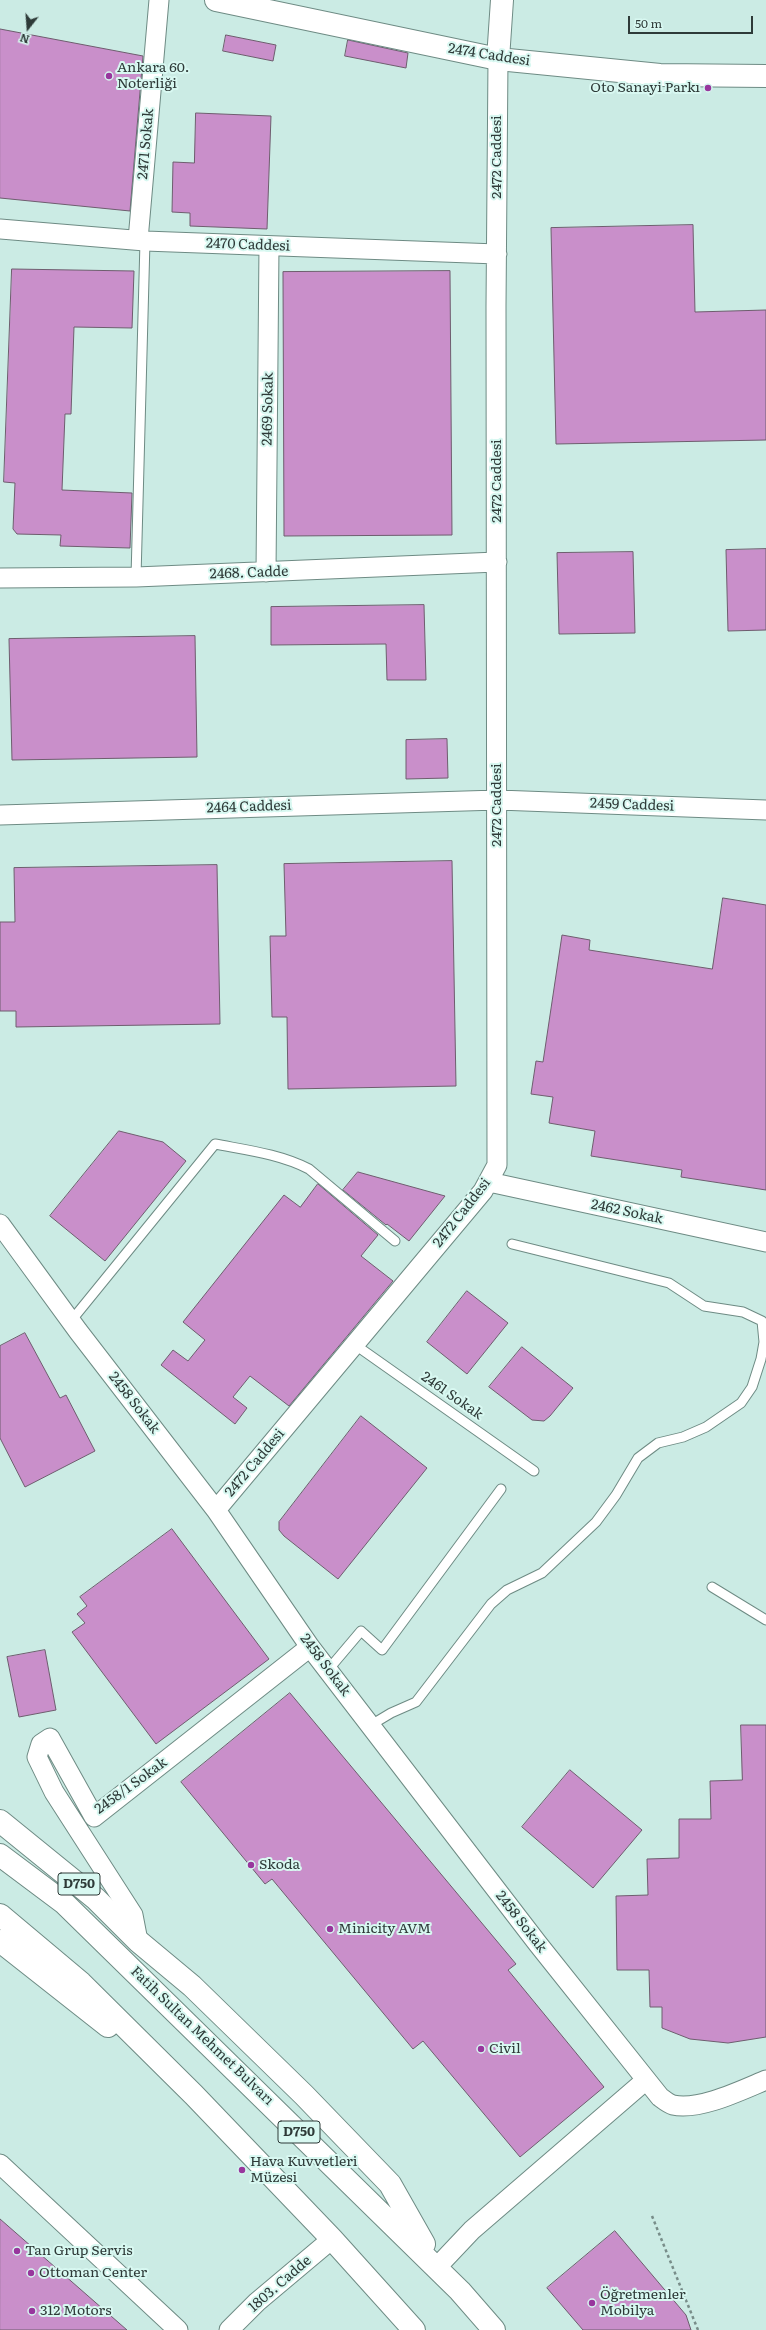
<!DOCTYPE html>
<html>
<head>
<meta charset="utf-8">
<style>
  body { margin:0 }
  #map { position:relative; width:766px; height:2330px; overflow:hidden; background:#cbebe4; font-family:Literata,serif }
  canvas { display:block }
  .north { position:absolute; left:8px; top:8px; width:40px; height:40px; -webkit-text-stroke:3px #d8f8f1; paint-order:stroke; rotate:197deg; font-size:11px; font-weight:700; line-height:16px; text-align:center; color:#2e3a38 }
  .north::after { content:''; display:block; margin:auto; width:14px; height:18px; background:#2e3a38; clip-path:polygon(50% 0,100% 100%,50% 72%,0 100%) }
  .scale { position:absolute; left:628px; top:16px; width:125px; height:18px; box-sizing:border-box; border:2px solid #2e3a38; border-top:0; padding-left:5px; font-size:12px; line-height:14px; white-space:nowrap; color:#2e3a38; -webkit-text-stroke:3px #d8f8f1; paint-order:stroke }
</style>
</head>
<body>
<div id="map">
<canvas width="766" height="2330"></canvas>
<div class="north">N</div>
<div class="scale">50 m</div>
</div>
<script>
const context = document.querySelector('canvas').getContext('2d');
context.lineJoin = 'round';
function fill(path, color) { context.fillStyle = color; context.fill(path, 'evenodd'); }
function strokePath(path, color, width, dash) { context.strokeStyle = color; context.lineWidth = width; context.lineCap = dash ? 'butt' : 'round'; context.setLineDash(dash || []); context.stroke(path); }
function drawText(font, color, halo, rows, align = 'center') {
  context.font = font + ' Literata,serif'; context.lineWidth = 4; context.setLineDash([]); context.textBaseline = 'middle'; context.strokeStyle = halo; context.fillStyle = color; for (const [text, x, y, turn = 0] of rows) {
    context.save(); context.translate(x, y); context.rotate((+turn || 0) * Math.PI / 180); context.textAlign = isNaN(turn) ? turn : align; if (halo) context.strokeText(text, 0, 0); context.fillText(text, 0, 0); context.restore();
  }
}
const building = new Path2D(`
  M 0,29 L 143,56 L 130,211 L 0,198 Z
  M 226,35 L 276,45 L 273,61 L 223,51 Z
  M 348,40 L 408,53 L 406,68 L 345,56 Z
  M 196,113 L 271,116 L 267,229 L 190,226 L 190,213 L 172,212 L 173,162 L 194,163 Z
  M 693,225 L 695,312 L 766,310 L 766,440 L 556,444 L 551,228 Z
  M 12,269 L 134,271 L 132,328 L 74,327 L 71,414 L 65,414 L 62,490 L 132,493 L 130,548 L 60,546 L 61,535 L 17,534 L 13,529 L 15,483 L 4,482 Z
  M 450,271 L 452,535 L 284,536 L 283,272 Z
  M 766,549 L 766,630 L 728,631 L 726,550 Z
  M 633,552 L 635,633 L 559,634 L 557,553 Z
  M 424,605 L 426,680 L 387,680 L 386,644 L 271,645 L 271,607 Z
  M 195,636 L 197,757 L 12,760 L 9,639 Z
  M 447,739 L 448,778 L 406,779 L 406,740 Z
  M 452,861 L 456,1086 L 288,1089 L 287,1017 L 272,1017 L 270,936 L 286,936 L 284,864 Z
  M 217,865 L 220,1024 L 16,1027 L 16,1011 L 0,1011 L 0,922 L 15,922 L 14,868 Z
  M 723,898 L 766,905 L 766,1190 L 681,1177 L 682,1170 L 591,1156 L 595,1131 L 549,1123 L 553,1097 L 531,1094 L 536,1061 L 543,1062 L 562,935 L 590,940 L 589,950 L 712,969 Z
  M 119,1131 L 163,1142 L 186,1161 L 105,1261 L 50,1216 Z
  M 358,1172 L 445,1196 L 409,1241 L 387,1224 L 386,1225 L 343,1190 Z
  M 318,1184 L 378,1235 L 361,1256 L 393,1281 L 289,1406 L 250,1376 L 233,1397 L 247,1408 L 235,1424 L 161,1365 L 173,1350 L 188,1361 L 205,1340 L 183,1322 L 284,1195 L 300,1207 Z
  M 467,1291 L 508,1323 L 467,1374 L 427,1342 Z
  M 25,1333 L 60,1398 L 66,1395 L 95,1451 L 25,1487 L 0,1438 L 0,1346 Z
  M 522,1347 L 573,1388 L 550,1416 L 544,1421 L 532,1420 L 489,1387 Z
  M 361,1416 L 427,1468 L 338,1579 L 284,1536 L 279,1530 L 279,1522 Z
  M 172,1529 L 269,1659 L 156,1744 L 72,1632 L 85,1623 L 77,1614 L 87,1606 L 80,1597 Z
  M 45,1650 L 56,1710 L 19,1717 L 7,1657 Z
  M 290,1693 L 516,1964 L 508,1970 L 604,2087 L 520,2157 L 423,2041 L 413,2049 L 272,1879 L 265,1884 L 181,1782 Z
  M 741,1725 L 766,1725 L 766,2037 L 728,2043 L 690,2039 L 662,2028 L 662,2007 L 650,2007 L 649,1970 L 617,1970 L 616,1896 L 648,1895 L 647,1859 L 679,1858 L 679,1819 L 711,1819 L 710,1781 L 742,1780 Z
  M 570,1770 L 642,1830 L 593,1888 L 522,1827 Z
  M 0,2219 L 127,2330 L 0,2330 Z
  M 615,2231 L 686,2315 L 691,2330 L 583,2330 L 547,2288 Z`);
fill(building, '#c98fca');
strokePath(building, '#6e5d6e', 1);
const lane = new Path2D(`
  M 136,577 L 145,241
  M 71,1321 L 215,1144 C 246,1150 280,1154 309,1169 L 395,1241
  M 354,1344 L 534,1471
  M 712,1587 L 766,1620
  M 328,1670 L 361,1631 L 382,1650 L 501,1489
  M 371,1725 L 391,1713 L 416,1702 L 491,1604 L 507,1590 L 542,1573 L 596,1522 L 616,1495 L 638,1458 L 658,1443 L 683,1437 L 706,1427 L 741,1403 L 752,1387 L 761,1359 L 764,1342 L 762,1321 L 743,1312 L 704,1306 L 669,1283 L 512,1244`);
const street = new Path2D(`
  M 0,229 L 145,241 L 497,254
  M 138,240 L 159,0
  M 266,572 L 269,246
  M 0,578 L 136,577 L 497,562
  M 0,815 L 498,800 L 766,810
  M 489,1182 L 766,1242
  M 0,1224 L 78,1331 L 216,1510 L 310,1647 L 538,1944 L 660,2097 C 664,2100 669,2104 673,2105 C 699,2111 742,2090 766,2080
  M 216,1510 L 483,1191 L 497,1165 L 496,306 L 498,59
  M 138,1941 L 133,1915 L 54,1792 L 37,1757 L 41,1744 L 50,1738 L 94,1817 L 310,1647
  M 0,2164 L 178,2330
  M 437,2267 L 472,2230 L 646,2080
  M 229,2330 L 257,2302 L 332,2239`);
const secondary = new Path2D(`
  M 216,0 L 498,59 L 660,75 L 766,76
  M 498,59 L 502,0`);
const highway = new Path2D(`
  M 0,1821 L 96,1899 L 138,1941 L 192,1986 L 304,2095 L 390,2184 L 424,2244
  M 0,1855 L 64,1903 L 460,2291 L 494,2330
  M 0,1915 L 81,1983 L 194,2095 L 332,2239 L 414,2330
  M 0,1941 L 108,2026`);
strokePath(lane, '#6e8b84', 11);
strokePath(street, '#6e8b84', 21);
strokePath(secondary, '#6e8b84', 24);
strokePath(highway, '#6e8b84', 24);
strokePath(new Path2D(`
  M 652,2216 L 698,2330`), '#788d89', 2.5, [3, 3]);
strokePath(lane, '#fff', 9);
strokePath(street, '#fff', 19);
strokePath(secondary, '#fff', 22);
strokePath(highway, '#fff', 22);
for (const [x, y, r, color] of [
  [109,76,4,"#98369d"],
  [708,88,4,"#98369d"],
  [251,1865,4,"#98369d"],
  [330,1929,4,"#98369d"],
  [481,2049,4,"#98369d"],
  [242,2170,4,"#98369d"],
  [17,2251,4,"#98369d"],
  [31,2273,4,"#98369d"],
  [592,2303,4,"#98369d"],
  [32,2311,4,"#98369d"]
]) { const dot = new Path2D(); dot.arc(x, y, r, 0, 2 * Math.PI); context.fillStyle = color; context.fill(dot); strokePath(dot, '#d8f8f1', 1.5); }
for (const [x, y, w] of [
  [79,1884,42],
  [299,2132,42]
]) { const box = new Path2D(); box.roundRect(x - w / 2, y - 11, w, 22, 3); context.fillStyle = '#d8f8f1'; context.fill(box); strokePath(box, '#2e3a38', 1); }
drawText('bold 13px', '#2e3a38', null, [
  ["D750",79,1884],
  ["D750",299,2132]
]);
drawText('14px', '#2e3a38', '#d8f8f1', [
  ["2474 Caddesi",489,55,9],
  ["2471 Sokak",146,144,-85],
  ["2472 Caddesi",497,157,-90],
  ["2470 Caddesi",248,245,2],
  ["2469 Sokak",268,409,-89],
  ["2472 Caddesi",497,481,-90],
  ["2468. Cadde",249,573,-2],
  ["2472 Caddesi",497,805,-90],
  ["2459 Caddesi",632,805,2],
  ["2464 Caddesi",249,807,-2],
  ["2462 Sokak",627,1212,12],
  ["2472 Caddesi",462,1213,-52],
  ["2461 Sokak",452,1396,35],
  ["2458 Sokak",134,1403,52],
  ["2472 Caddesi",255,1463,-50],
  ["2458 Sokak",325,1665,53],
  ["2458/1 Sokak",131,1786,-36],
  ["2458 Sokak",521,1922,52],
  ["Fatih Sultan Mehmet Bulvarı",202,2036,44],
  ["1803. Cadde",280,2284,-41]
]);
drawText('14px', '#2e3a38', '#d8f8f1', [
  ["Ankara 60.",117,68],
  ["Noterliği",117,84],
  ["Oto Sanayi Parkı",700,88,"right"],
  ["Skoda",259,1865],
  ["Minicity AVM",338,1929],
  ["Civil",489,2049],
  ["Hava Kuvvetleri",250,2162],
  ["Müzesi",250,2178],
  ["Tan Grup Servis",25,2251],
  ["Ottoman Center",39,2273],
  ["Öğretmenler",600,2295],
  ["Mobilya",600,2311],
  ["312 Motors",40,2311]
], 'left');
</script>
</body>
</html>
